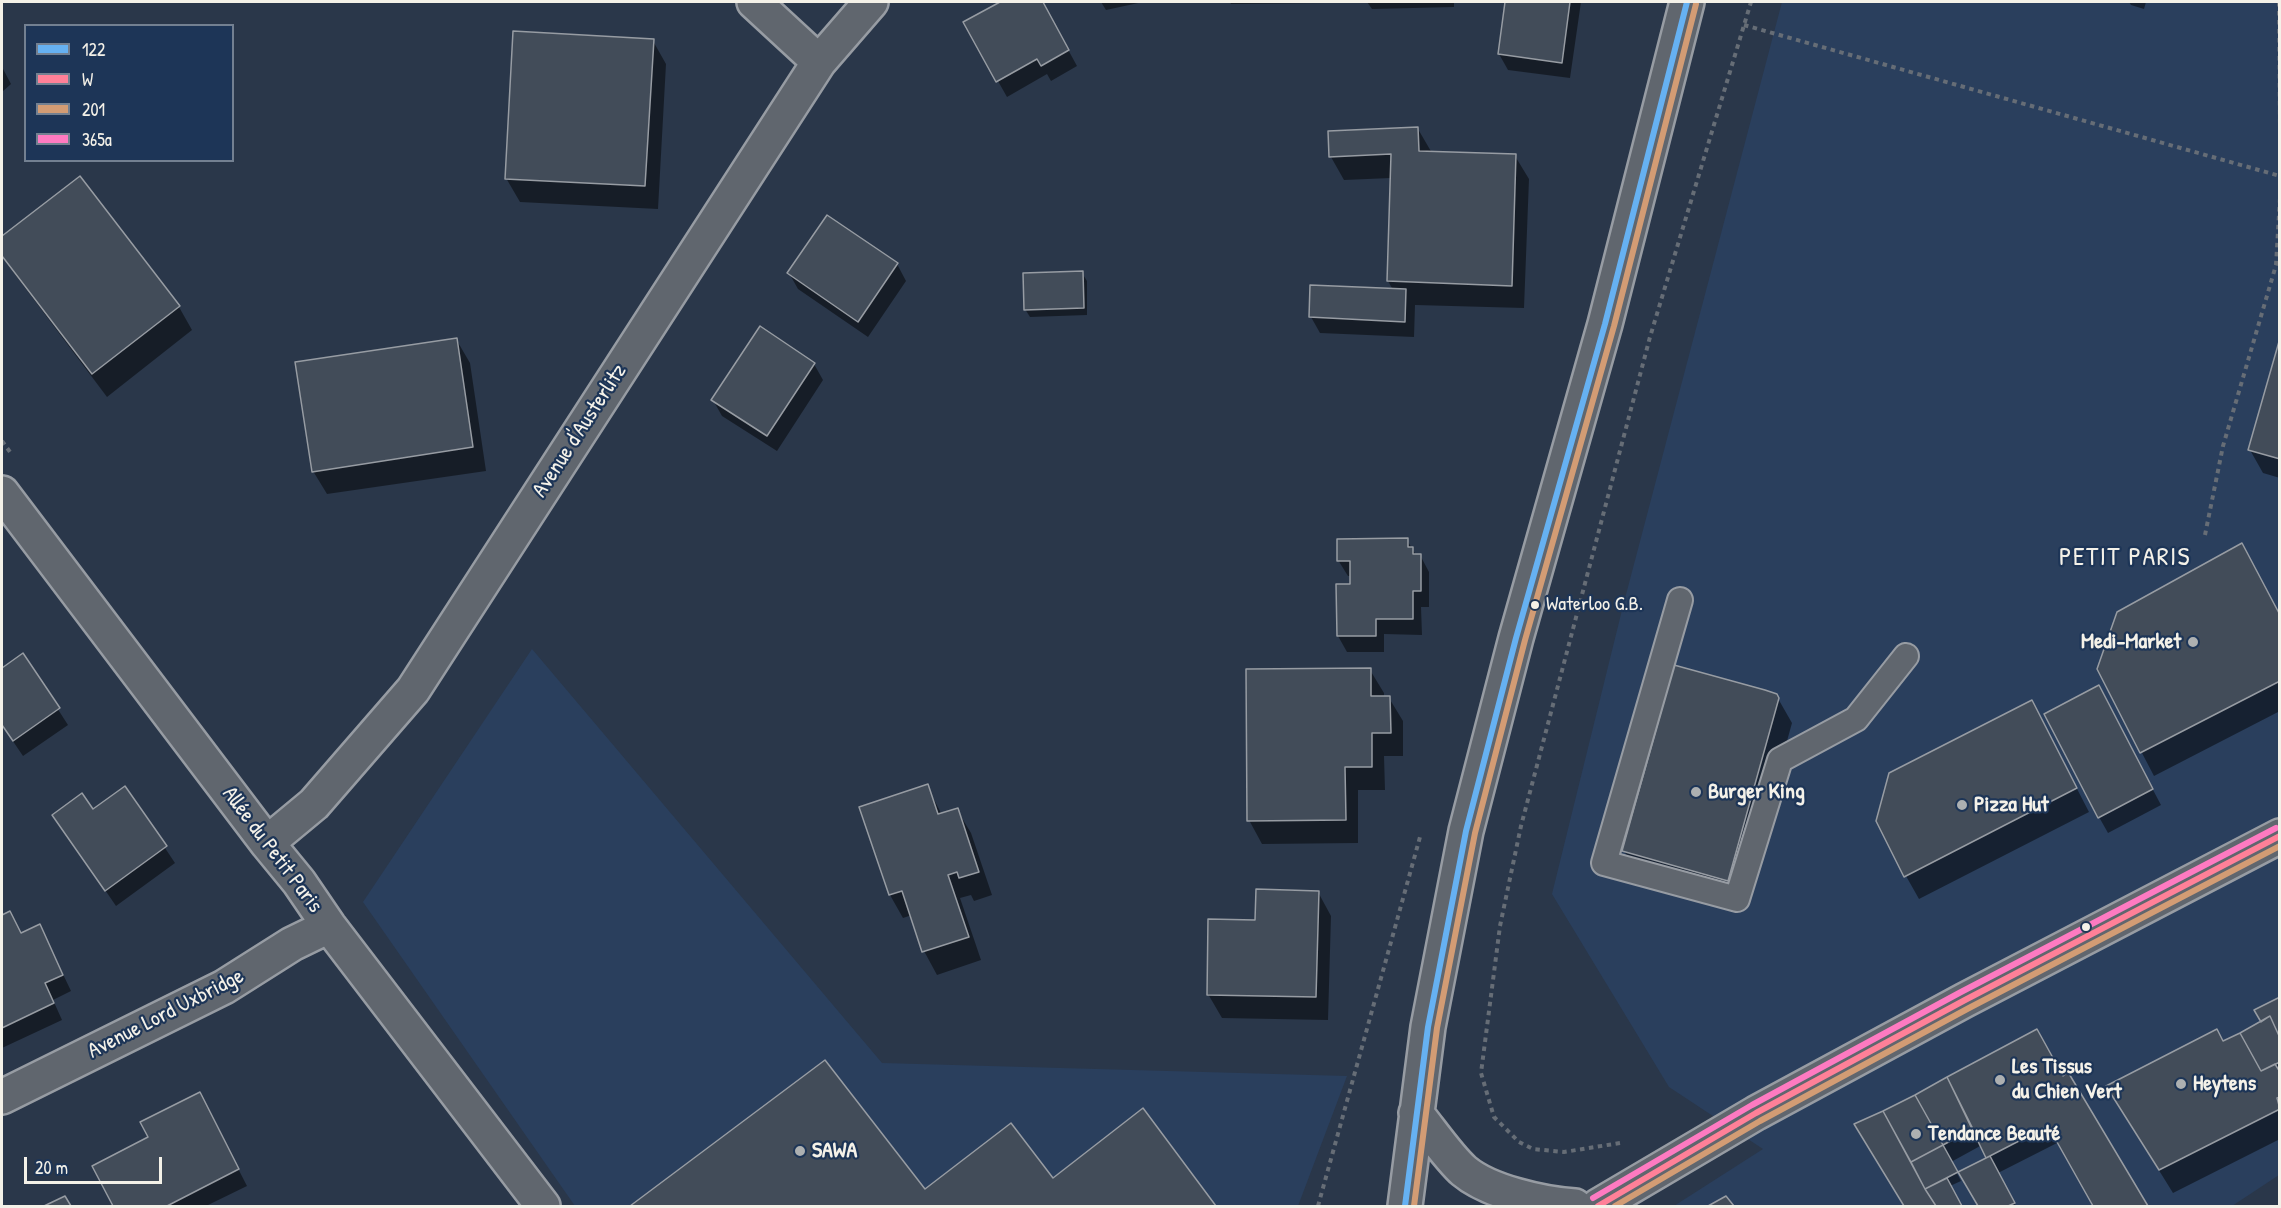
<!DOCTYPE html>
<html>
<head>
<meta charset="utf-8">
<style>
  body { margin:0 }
  #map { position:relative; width:2281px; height:1208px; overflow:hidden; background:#2a374a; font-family:"Patrick Hand",sans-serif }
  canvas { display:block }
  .frame { position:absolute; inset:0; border:3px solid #f4f1e8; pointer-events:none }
  .legend { position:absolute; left:24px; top:24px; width:210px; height:138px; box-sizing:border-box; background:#1d3557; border:2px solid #738091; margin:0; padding:8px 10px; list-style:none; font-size:18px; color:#f4f1e8 }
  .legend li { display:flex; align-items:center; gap:12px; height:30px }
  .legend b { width:30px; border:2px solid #738091 }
  .scale { position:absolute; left:24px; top:1157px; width:138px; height:27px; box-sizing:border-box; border:3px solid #f4f1e8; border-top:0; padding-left:8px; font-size:18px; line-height:21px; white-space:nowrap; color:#f4f1e8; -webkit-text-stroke:4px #1d3557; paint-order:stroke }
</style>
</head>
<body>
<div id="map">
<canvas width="2281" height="1208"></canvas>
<div class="frame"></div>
<ul class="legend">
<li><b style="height:8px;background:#66b1f2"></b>122</li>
<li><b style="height:8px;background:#ff8098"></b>W</li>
<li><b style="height:8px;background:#d39c74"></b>201</li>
<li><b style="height:8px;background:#fe7ac1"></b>365a</li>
</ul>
<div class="scale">20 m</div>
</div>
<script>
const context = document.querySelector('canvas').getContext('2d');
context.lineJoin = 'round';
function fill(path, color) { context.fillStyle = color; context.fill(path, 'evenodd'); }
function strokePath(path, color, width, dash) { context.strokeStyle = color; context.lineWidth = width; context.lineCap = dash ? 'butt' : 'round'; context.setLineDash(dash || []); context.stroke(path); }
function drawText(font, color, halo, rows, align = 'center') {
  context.font = font + ' "Patrick Hand",sans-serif'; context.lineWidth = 4.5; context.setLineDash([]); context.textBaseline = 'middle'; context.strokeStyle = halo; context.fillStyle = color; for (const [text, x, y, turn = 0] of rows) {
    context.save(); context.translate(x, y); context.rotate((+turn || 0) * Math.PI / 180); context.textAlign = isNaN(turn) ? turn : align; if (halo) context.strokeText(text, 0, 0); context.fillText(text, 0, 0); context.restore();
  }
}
fill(new Path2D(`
  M 1782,2 L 2279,2 L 2279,1175 L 2232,1206 L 1674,1206 L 1763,1149 L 1669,1087 L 1552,894 L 1623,606 Z
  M 532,649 L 882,1063 L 1347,1076 L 1298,1206 L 575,1206 L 363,902 Z`), '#2a3f5d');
fill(new Path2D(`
  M 1003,2 L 1042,2 L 1077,66 L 1051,81 L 1047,74 L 1007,97 L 965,23 Z
  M 1101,2 L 1143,2 L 1106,10 Z
  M 1230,2 L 1325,2 L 1325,3 L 1231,4 Z
  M 1367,2 L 1454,2 L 1454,7 L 1372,9 Z
  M 1507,2 L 1581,2 L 1570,78 L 1508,70 L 1499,54 Z
  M 2129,2 L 2146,2 L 2144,9 L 2131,5 Z
  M 653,41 L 666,64 L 658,209 L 520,202 L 506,178 Z
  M 2,67 L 11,84 L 2,92 Z
  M 1418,129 L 1432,153 L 1515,156 L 1529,179 L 1524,308 L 1415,305 L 1414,337 L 1320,333 L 1311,317 L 1393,290 L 1388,281 L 1391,178 L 1344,180 L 1331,157 Z
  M 79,178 L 179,307 L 192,330 L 107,397 L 2,257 L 2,238 Z
  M 897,264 L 906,281 L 868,337 L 798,289 L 789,273 Z
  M 1082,273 L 1087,281 L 1087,315 L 1030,317 L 1025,309 Z
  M 456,339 L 470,363 L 486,471 L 327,494 L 313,471 Z
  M 2280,343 L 2280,478 L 2263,473 L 2250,450 Z
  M 814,364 L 823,380 L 777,451 L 722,416 L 713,400 Z
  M 1407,540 L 1416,555 L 1420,555 L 1429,572 L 1429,607 L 1421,607 L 1422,635 L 1384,634 L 1384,652 L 1347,652 L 1338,636 L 1352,585 L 1351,576 L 1348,576 L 1338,560 Z
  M 2280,615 L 2280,711 L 2154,776 L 2098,669 Z
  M 23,655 L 68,725 L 23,756 L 2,725 L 2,670 Z
  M 1370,670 L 1384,693 L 1384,698 L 1389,698 L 1403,721 L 1403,756 L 1384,756 L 1385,790 L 1358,790 L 1358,843 L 1262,844 L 1249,820 Z
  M 1776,695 L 1792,723 L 1742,903 L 1638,874 L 1624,851 Z
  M 2032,702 L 2089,812 L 1919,899 L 1906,876 Z
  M 2107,703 L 2161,805 L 2108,833 L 2099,817 Z
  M 927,786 L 942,815 L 957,810 L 971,833 L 992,895 L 974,901 L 971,895 L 960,898 L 981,960 L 937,975 L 924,951 L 912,915 L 903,918 L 890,895 L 861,808 Z
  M 125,788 L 175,863 L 116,906 L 54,815 L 93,811 Z
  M 1318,892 L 1331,916 L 1328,1020 L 1222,1018 L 1208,994 L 1257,922 Z
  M 10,913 L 21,935 L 40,926 L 71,991 L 53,1000 L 62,1020 L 2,1048 L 2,917 Z
  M 2280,999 L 2280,1139 L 2173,1193 L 2121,1109 L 2223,1043 L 2263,1022 Z
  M 825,1062 L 925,1191 L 1053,1180 L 1142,1110 L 1214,1206 L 632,1206 Z
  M 2068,1074 L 2148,1206 L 2095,1206 L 2059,1142 L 1998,1173 L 2016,1206 L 1980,1206 L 1960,1173 L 1988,1159 L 1982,1145 L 1951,1162 L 1961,1181 L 1950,1186 L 1961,1206 L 1906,1206 L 1856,1124 L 1884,1113 L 2063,1078 Z
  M 208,1110 L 247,1186 L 206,1206 L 115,1206 L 94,1166 Z`), '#0007');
const building = new Path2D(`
  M 1000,2 L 1043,2 L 1069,50 L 1041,66 L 1037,59 L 996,82 L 963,22 Z
  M 1505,2 L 1570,2 L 1562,63 L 1498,54 Z
  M 513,31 L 654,39 L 645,186 L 505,179 Z
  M 1418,127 L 1419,151 L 1516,154 L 1512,286 L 1387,281 L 1391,154 L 1329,157 L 1328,131 Z
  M 80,176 L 180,306 L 92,374 L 2,256 L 2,236 Z
  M 827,215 L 898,263 L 858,322 L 787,273 Z
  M 1083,271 L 1084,308 L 1024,310 L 1023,273 Z
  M 1310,285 L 1406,289 L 1405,322 L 1309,317 Z
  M 760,326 L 815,363 L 767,436 L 711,400 Z
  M 457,338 L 473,447 L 312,472 L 295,362 Z
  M 2280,338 L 2280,459 L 2248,450 Z
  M 1408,538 L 1408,547 L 1413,547 L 1413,554 L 1421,554 L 1421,591 L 1413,591 L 1413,619 L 1376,619 L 1376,636 L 1337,636 L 1336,584 L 1350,584 L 1350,561 L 1337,561 L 1337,539 Z
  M 2242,543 L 2280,615 L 2280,681 L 2140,753 L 2097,669 L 2117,612 Z
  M 23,653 L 60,708 L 13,741 L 2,725 L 2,668 Z
  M 1674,665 L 1765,690 L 1777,694 L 1779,698 L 1728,881 L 1622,851 Z
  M 1371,668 L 1371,696 L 1390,696 L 1391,733 L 1372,733 L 1372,767 L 1345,767 L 1346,820 L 1247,821 L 1246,669 Z
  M 2099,685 L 2153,789 L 2098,818 L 2044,714 Z
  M 2032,700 L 2077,788 L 1904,877 L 1876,821 L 1889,773 Z
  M 928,784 L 938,814 L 958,808 L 979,872 L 959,878 L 957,872 L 948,875 L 969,937 L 922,952 L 902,891 L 889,895 L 859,807 Z
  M 125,786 L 167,846 L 105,891 L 52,815 L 82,793 L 93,809 Z
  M 1256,889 L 1319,891 L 1316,997 L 1207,995 L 1208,919 L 1255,920 Z
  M 10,911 L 21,933 L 40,924 L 63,975 L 45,983 L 54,1003 L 2,1028 L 2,915 Z
  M 2280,997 L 2280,1038 L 2270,1016 L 2261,1022 L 2254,1010 Z
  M 2270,1016 L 2280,1038 L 2280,1062 L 2261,1071 L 2240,1033 Z
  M 2037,1029 L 2063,1076 L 2068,1072 L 2148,1206 L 2093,1206 L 2048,1126 L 1986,1158 L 1947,1077 Z
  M 2217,1029 L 2223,1041 L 2240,1033 L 2261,1071 L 2275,1064 L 2280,1072 L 2280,1097 L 2277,1098 L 2280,1109 L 2159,1170 L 2106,1086 Z
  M 825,1060 L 925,1189 L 1011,1123 L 1053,1178 L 1143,1108 L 1216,1206 L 630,1206 Z
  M 1947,1077 L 1973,1129 L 1943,1145 L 1915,1095 Z
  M 200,1092 L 239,1169 L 167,1206 L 113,1206 L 92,1166 L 148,1137 L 140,1122 Z
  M 1915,1095 L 1943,1145 L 1911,1162 L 1883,1111 Z
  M 1883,1111 L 1925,1189 L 1936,1206 L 1904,1206 L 1854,1124 Z
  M 1943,1145 L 1958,1172 L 1925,1189 L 1911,1162 Z
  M 1990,1156 L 2015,1203 L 2008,1206 L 1978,1206 L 1958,1172 Z
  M 1947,1178 L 1962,1206 L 1936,1206 L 1925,1189 Z
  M 65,1196 L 71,1206 L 44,1206 Z
  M 1726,1196 L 1734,1206 L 1708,1206 Z`);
fill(building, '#424c59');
strokePath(building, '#979ca3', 1.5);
const service = new Path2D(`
  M 1680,600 L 1604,863 L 1737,899 L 1780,760 L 1856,719 L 1906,656`);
const minor = new Path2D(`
  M 754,2 L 819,62
  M 2,493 L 267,843 L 299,882 L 329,926 L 543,1206
  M 267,843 L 314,804 L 413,690 L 819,62 L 871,2
  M 2,1097 L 224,987 L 292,944 L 329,926`);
const secondary = new Path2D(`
  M 1416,1113 C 1430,1130 1449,1158 1464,1171 C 1489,1192 1543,1204 1575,1206
  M 1405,1206 L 1428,1027 L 1466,831 L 1516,638 L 1605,324 L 1687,2`);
const primary = new Path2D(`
  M 1598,1206 L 1756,1113 L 1965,1000 L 2280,836`);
strokePath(service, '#979ca3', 28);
strokePath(minor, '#979ca3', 38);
strokePath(secondary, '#979ca3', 38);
strokePath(primary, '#979ca3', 38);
strokePath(new Path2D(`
  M 2279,2 L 2280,129
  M 1744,25 L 2280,176
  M 2,441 L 10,452
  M 2205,535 L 2223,446 L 2276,265 L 2280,198
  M 1620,1143 L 1564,1152 L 1533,1149 L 1519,1142 L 1494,1117 L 1481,1073 L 1500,926 L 1521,826 L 1650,337 L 1751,2
  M 1318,1206 L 1420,837`), '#666d76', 4, [4.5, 4.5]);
strokePath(service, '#60666e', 24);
strokePath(minor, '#60666e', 33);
strokePath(secondary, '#60666e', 33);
strokePath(primary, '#60666e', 33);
strokePath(new Path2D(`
  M 1405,1206 L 1428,1027 L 1466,831 L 1516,638 L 1605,324 L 1687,2`), '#66b1f2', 6);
strokePath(new Path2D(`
  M 1598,1206 L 1756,1113 L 1965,1000 L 2280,836`), '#ff8098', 6);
strokePath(new Path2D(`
  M 1414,1206 L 1437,1028 L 1475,833 L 1525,640 L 1614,326 L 1696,4
  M 1615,1206 L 1760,1121 L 1969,1008 L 2280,846`), '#d39c74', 6);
strokePath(new Path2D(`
  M 1593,1198 L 1752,1105 L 1961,992 L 2276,828`), '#fe7ac1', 6);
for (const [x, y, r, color] of [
  [1535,605,5,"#f4f1e8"],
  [2193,642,6,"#adb0b1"],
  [1696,792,6,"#adb0b1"],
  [1962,805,6,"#adb0b1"],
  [2086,927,5,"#f4f1e8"],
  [2000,1080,6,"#adb0b1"],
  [2181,1084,6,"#adb0b1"],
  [1916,1134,6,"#adb0b1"],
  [800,1151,6,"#adb0b1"]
]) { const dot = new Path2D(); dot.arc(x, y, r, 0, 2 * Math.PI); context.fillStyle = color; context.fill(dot); strokePath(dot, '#1d3557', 2); }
drawText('20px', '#f4f1e8', '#1d3557', [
  ["Waterloo G.B.",1546,605]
], 'left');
drawText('22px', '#f4f1e8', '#1d3557', [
  ["Avenue d'Austerlitz",580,431,-57],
  ["Allée du Petit Paris",272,850,53],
  ["Avenue Lord Uxbridge",166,1014,-27]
]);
drawText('bold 22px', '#f4f1e8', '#1d3557', [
  ["Medi-Market",2181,642,"right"],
  ["Burger King",1708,792],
  ["Pizza Hut",1974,805],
  ["Les Tissus",2012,1067],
  ["du Chien Vert",2012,1092],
  ["Heytens",2193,1084],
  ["Tendance Beauté",1928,1134],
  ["SAWA",812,1151]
], 'left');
context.letterSpacing = '1.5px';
drawText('26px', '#f4f1e8', '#1d3557', [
  ["PETIT PARIS",2125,558]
]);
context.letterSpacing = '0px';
</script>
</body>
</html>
